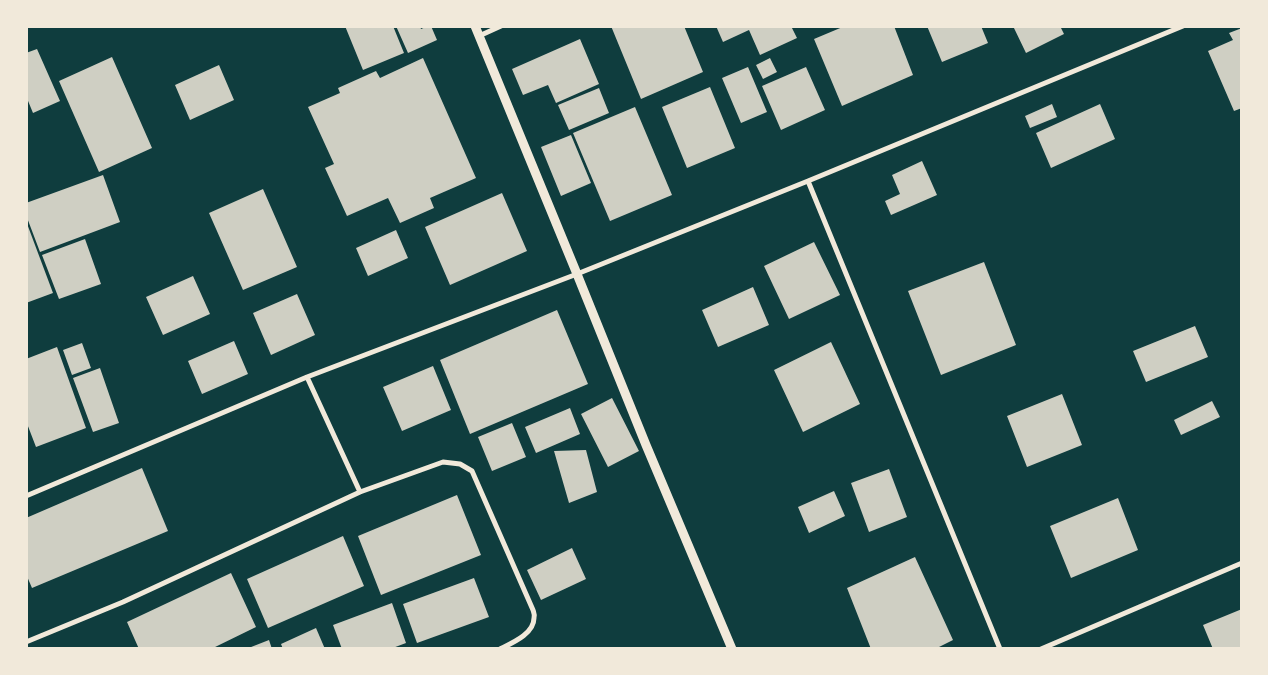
<!DOCTYPE html>
<html>
<head>
<meta charset="utf-8">
<style>
  body { margin:0 }
  #map { position:relative; width:1268px; height:675px; overflow:hidden; background:#0f3d3e; font-family:Jost,sans-serif }
  canvas { display:block }
  .frame { position:absolute; inset:0; border:28px solid #f1e9da; pointer-events:none }
</style>
</head>
<body>
<div id="map">
<canvas width="1268" height="675"></canvas>
<div class="frame"></div>
</div>
<script>
const context = document.querySelector('canvas').getContext('2d');
context.lineJoin = 'round';
function fill(path, color) { context.fillStyle = color; context.fill(path, 'evenodd'); }
function strokePath(path, color, width, dash) { context.strokeStyle = color; context.lineWidth = width; context.lineCap = dash ? 'butt' : 'round'; context.setLineDash(dash || []); context.stroke(path); }
fill(new Path2D(`
  M 345,26 L 393,26 L 404,53 L 363,70 Z
  M 396,26 L 420,26 L 421,29 L 428,26 L 431,26 L 437,40 L 408,53 Z
  M 611,26 L 684,26 L 703,72 L 641,99 Z
  M 716,26 L 791,26 L 797,38 L 760,55 L 749,30 L 723,42 Z
  M 845,26 L 894,26 L 913,75 L 842,106 L 814,39 Z
  M 927,26 L 981,26 L 988,43 L 942,62 Z
  M 1013,26 L 1060,26 L 1064,34 L 1026,53 Z
  M 1242,28 L 1242,108 L 1234,111 L 1208,51 L 1233,40 L 1229,33 Z
  M 580,39 L 599,84 L 556,103 L 548,85 L 523,95 L 512,69 Z
  M 37,49 L 60,101 L 33,113 L 26,96 L 26,53 Z
  M 112,57 L 152,148 L 99,172 L 59,81 Z
  M 423,58 L 476,178 L 430,198 L 434,208 L 400,223 L 388,198 L 347,216 L 325,168 L 334,164 L 308,107 L 340,93 L 338,88 L 376,71 L 380,78 Z
  M 770,58 L 777,72 L 763,79 L 756,65 Z
  M 219,65 L 234,100 L 190,120 L 175,85 Z
  M 748,67 L 767,112 L 741,123 L 722,78 Z
  M 806,67 L 825,110 L 781,130 L 762,86 Z
  M 710,87 L 735,148 L 687,168 L 662,107 Z
  M 599,88 L 609,113 L 569,130 L 558,105 Z
  M 1052,104 L 1057,117 L 1030,128 L 1025,116 Z
  M 1100,104 L 1115,139 L 1051,168 L 1036,133 Z
  M 635,107 L 672,195 L 610,221 L 573,133 Z
  M 571,135 L 591,183 L 561,196 L 541,147 Z
  M 922,161 L 937,195 L 891,215 L 885,201 L 900,194 L 892,175 Z
  M 103,175 L 120,222 L 40,252 L 26,215 L 26,203 Z
  M 263,189 L 297,267 L 243,290 L 209,213 Z
  M 502,193 L 527,251 L 450,285 L 425,227 Z
  M 26,221 L 53,293 L 26,303 Z
  M 396,230 L 408,258 L 368,276 L 356,248 Z
  M 85,239 L 101,284 L 59,299 L 42,255 Z
  M 814,242 L 840,295 L 789,319 L 764,266 Z
  M 984,262 L 1016,345 L 941,375 L 908,291 Z
  M 193,276 L 210,314 L 163,335 L 146,297 Z
  M 753,287 L 769,325 L 718,347 L 702,310 Z
  M 297,294 L 315,335 L 271,355 L 253,313 Z
  M 557,310 L 588,384 L 470,434 L 440,360 Z
  M 1195,326 L 1208,357 L 1146,382 L 1133,351 Z
  M 234,341 L 248,374 L 202,394 L 188,361 Z
  M 831,342 L 860,404 L 803,432 L 774,370 Z
  M 82,343 L 91,368 L 72,375 L 63,350 Z
  M 57,347 L 86,428 L 36,447 L 26,421 L 26,359 Z
  M 433,366 L 451,410 L 402,431 L 383,387 Z
  M 100,368 L 119,423 L 93,432 L 73,378 Z
  M 1062,394 L 1082,445 L 1027,467 L 1007,416 Z
  M 612,398 L 639,451 L 608,467 L 581,414 Z
  M 1212,401 L 1220,417 L 1181,435 L 1174,420 Z
  M 570,408 L 580,434 L 536,453 L 525,427 Z
  M 512,423 L 526,457 L 492,471 L 478,437 Z
  M 586,450 L 597,492 L 569,503 L 554,451 Z
  M 142,468 L 168,531 L 32,588 L 26,574 L 26,518 Z
  M 889,469 L 907,517 L 869,532 L 851,483 Z
  M 834,491 L 845,516 L 809,533 L 798,507 Z
  M 457,495 L 481,555 L 381,595 L 358,536 Z
  M 1118,498 L 1138,550 L 1071,578 L 1050,526 Z
  M 343,536 L 364,586 L 268,628 L 247,579 Z
  M 572,548 L 586,579 L 541,600 L 527,570 Z
  M 915,557 L 953,640 L 935,649 L 871,649 L 847,588 Z
  M 231,573 L 256,627 L 211,649 L 139,649 L 127,622 Z
  M 474,578 L 489,617 L 417,643 L 403,604 Z
  M 392,603 L 406,643 L 390,649 L 342,649 L 333,625 Z
  M 1242,609 L 1242,649 L 1213,649 L 1203,625 Z
  M 316,628 L 325,649 L 283,649 L 281,644 Z
  M 269,640 L 272,649 L 246,649 Z`), '#cfcfc3');
strokePath(new Path2D(`
  M 479,36 L 501,26
  M 808,181 L 1000,649
  M 307,377 L 360,492 L 443,462 L 460,464 L 472,471 L 533,610 C 534,613 535,615 534,618 C 534,634 512,643 500,649
  M 26,496 L 307,377 L 577,274 L 808,181 L 1183,26
  M 26,642 L 123,602 L 360,492
  M 1041,649 L 1242,563`), '#f1e9da', 5);
strokePath(new Path2D(`
  M 475,26 L 577,274 L 646,445 L 732,649`), '#f1e9da', 9);
</script>
</body>
</html>
